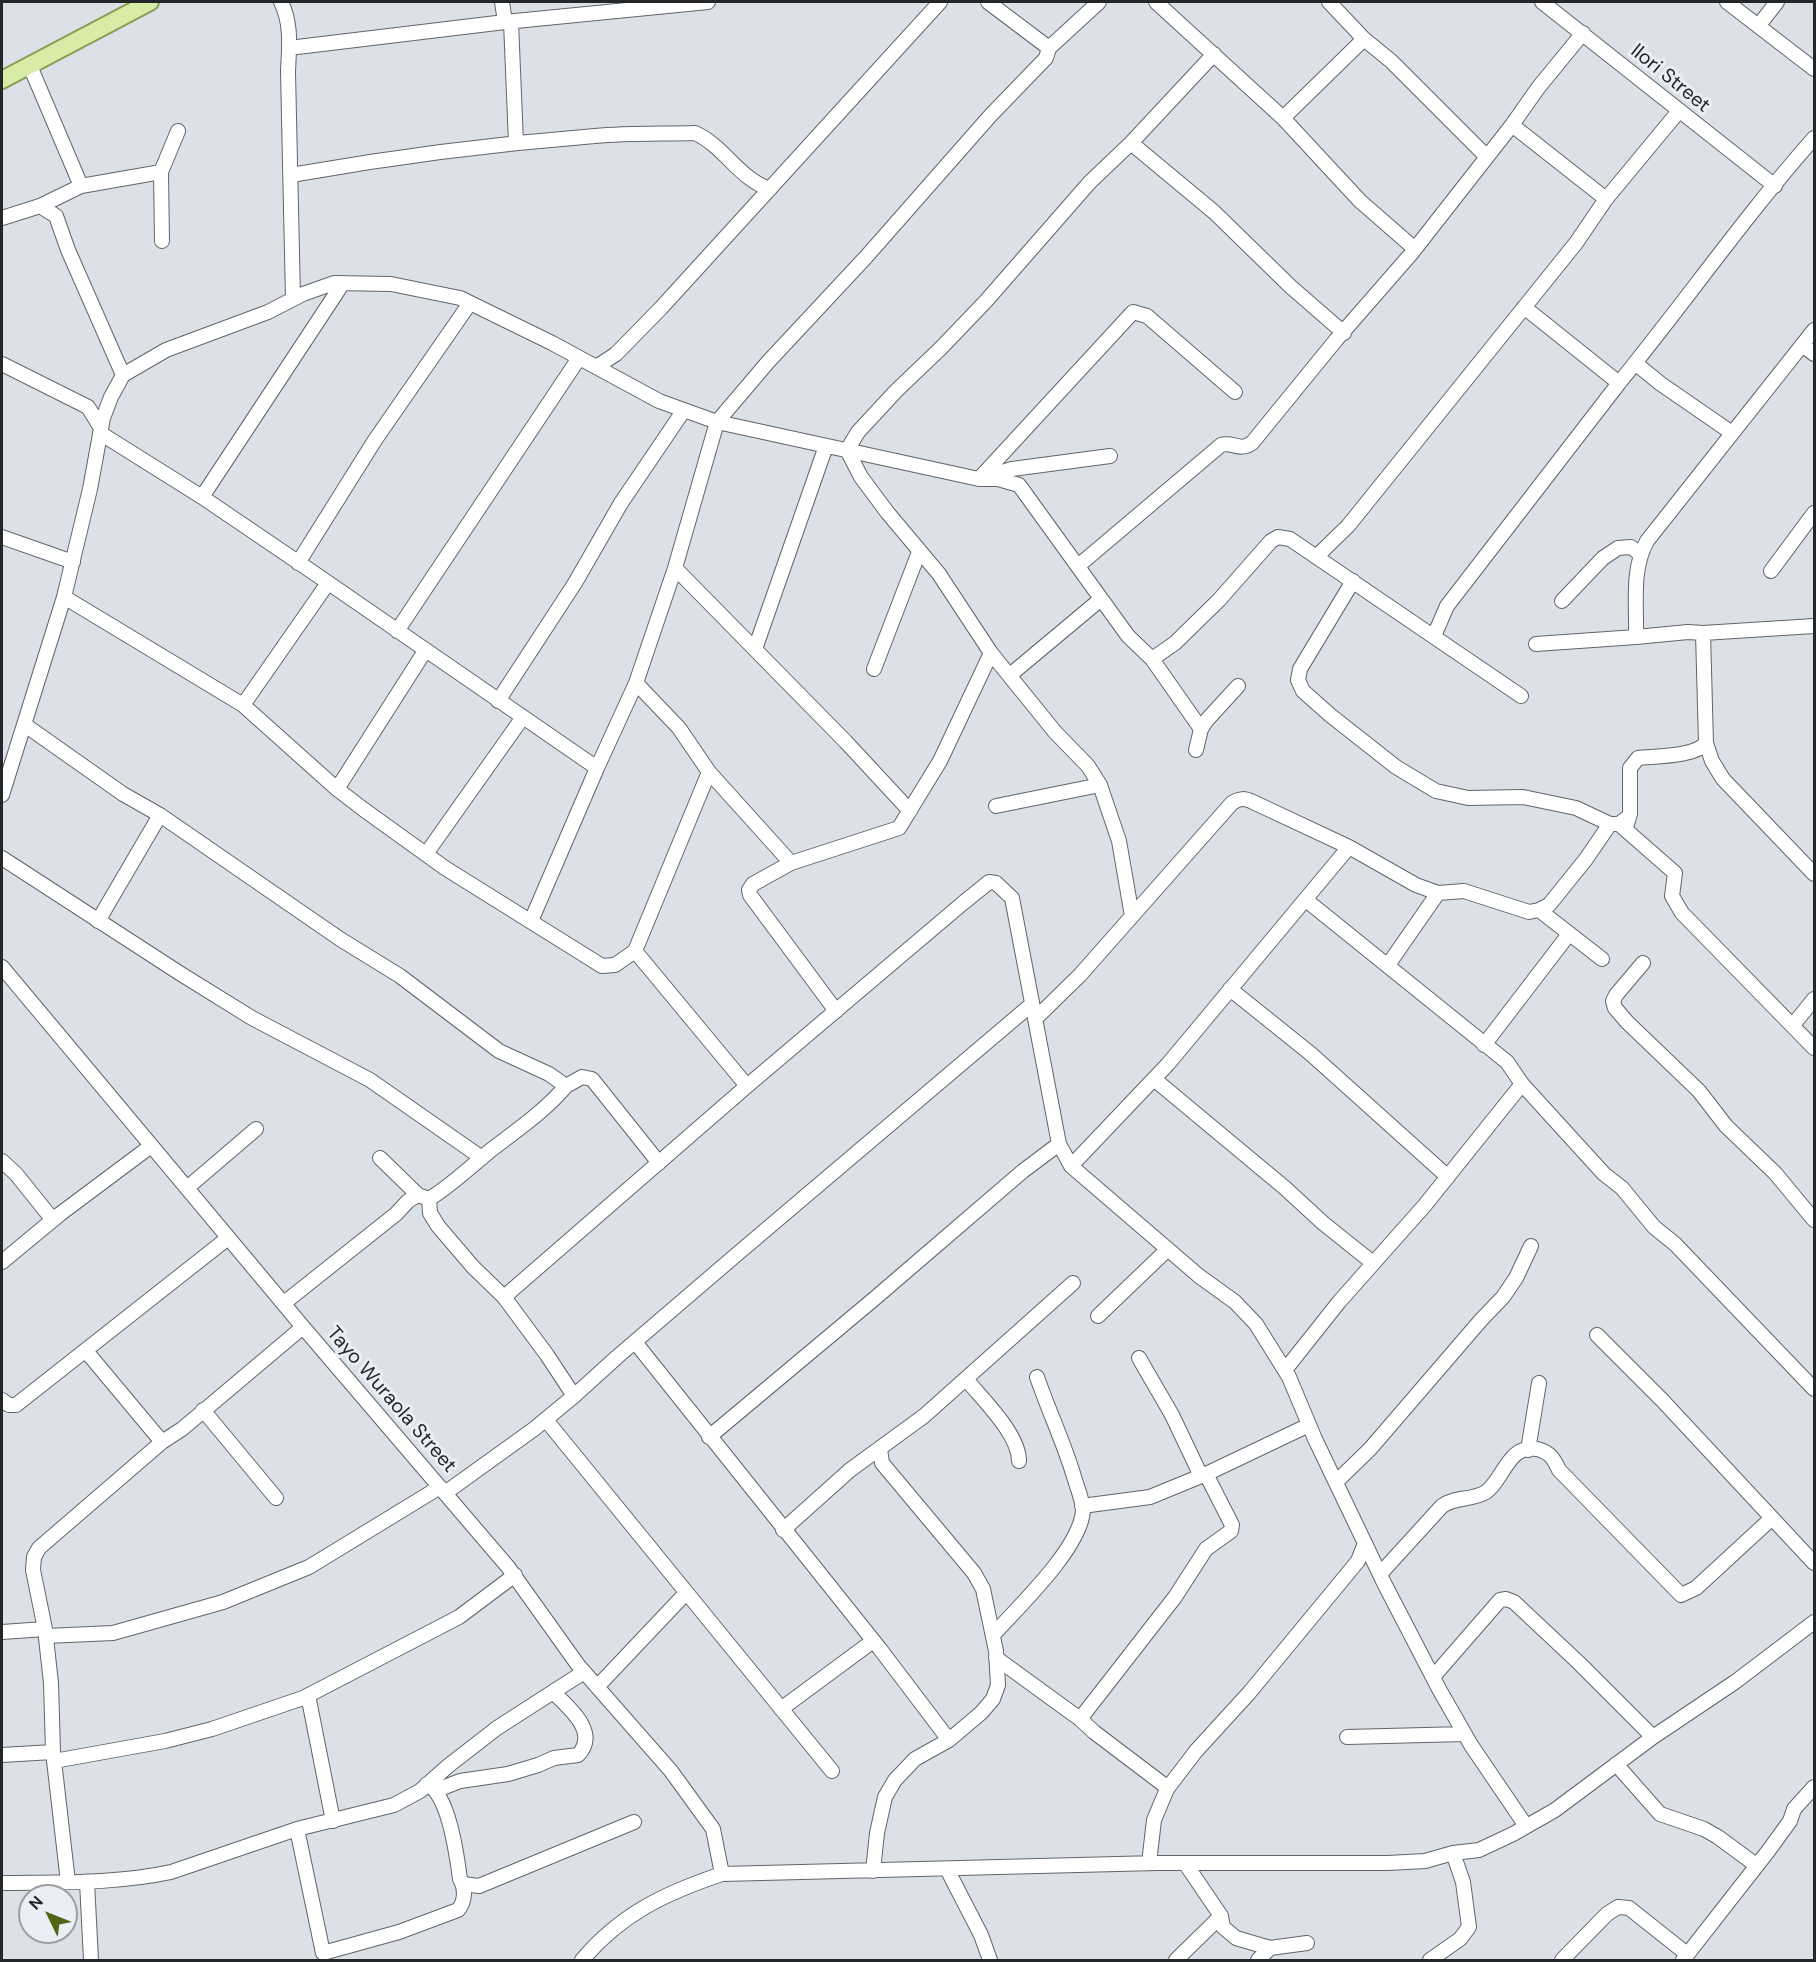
<!DOCTYPE html>
<html>
<head>
<meta charset="utf-8">
<style>
  body { margin:0 }
  #map { position:relative; width:1816px; height:1962px; overflow:hidden; background:#dce1e8; font-family:"DM Sans",sans-serif }
  canvas { display:block }
  .frame { position:absolute; inset:0; border:3px solid #242729; pointer-events:none }
  .north { position:absolute; left:18px; top:1884px; width:60px; height:60px; box-sizing:border-box; background:#e9eff5; border:2px solid #9a9fa3; border-radius:50%; rotate:313deg; font-size:16px; font-weight:700; line-height:24px; text-align:center; color:#242729 }
  .north::after { content:''; display:block; margin:auto; width:21px; height:27px; background:#4f6614; clip-path:polygon(50% 0,100% 100%,50% 72%,0 100%) }
</style>
</head>
<body>
<div id="map">
<canvas width="1816" height="1962"></canvas>
<div class="frame"></div>
<div class="north">N</div>
</div>
<script>
const context = document.querySelector('canvas').getContext('2d');
context.lineJoin = 'round';
function strokePath(path, color, width, dash) { context.strokeStyle = color; context.lineWidth = width; context.lineCap = dash ? 'butt' : 'round'; context.setLineDash(dash || []); context.stroke(path); }
function drawText(font, color, halo, rows, align = 'center') {
  context.font = font + ' "DM Sans",sans-serif'; context.lineWidth = 6; context.setLineDash([]); context.textBaseline = 'middle'; context.strokeStyle = halo; context.fillStyle = color; for (const [text, x, y, turn = 0] of rows) {
    context.save(); context.translate(x, y); context.rotate((+turn || 0) * Math.PI / 180); context.textAlign = isNaN(turn) ? turn : align; if (halo) context.strokeText(text, 0, 0); context.fillText(text, 0, 0); context.restore();
  }
}
const minor = new Path2D(`
  M 281,2 C 292,24 289,47 288,72 L 293,299
  M 502,2 L 505,22
  M 988,2 L 1049,48
  M 1156,2 L 1283,118 L 1360,201 L 1415,249
  M 1329,2 L 1364,39 L 1391,61 L 1486,156
  M 1542,2 L 1775,186
  M 1727,2 L 1814,69
  M 511,22 L 516,143
  M 1759,25 L 1777,2
  M 289,48 L 505,22 L 708,2
  M 30,66 L 81,186
  M 1283,118 L 1364,39
  M 1512,125 L 1606,199
  M 1131,143 L 1214,212 L 1291,287 L 1344,333
  M 291,175 C 392,157 493,144 595,136 C 628,133 662,134 695,133 C 724,146 740,180 770,189
  M 40,206 L 56,216 L 68,250 L 123,375
  M 2,218 L 40,206 L 81,186 L 161,172
  M 162,241 L 161,172 L 178,131
  M 1524,307 L 1619,383
  M 1802,345 L 1814,354
  M 1635,363 L 1661,384 L 1732,433
  M 2,364 L 88,407 L 101,428
  M 596,367 L 616,354 L 661,308 L 940,2
  M 100,433 L 202,497 L 314,573 L 597,768
  M 979,479 L 1133,312 L 1147,316 L 1235,392
  M 998,479 L 1005,471 L 1012,469 L 1110,456
  M 202,497 L 343,283
  M 2,537 L 73,562
  M 1316,557 L 1348,526 L 1576,243 L 1606,199 L 1679,111
  M 298,563 L 375,440 L 470,303
  M 1078,566 L 1221,445 C 1233,441 1239,452 1252,443 L 1336,340 L 1411,254 L 1512,125 L 1538,88 L 1583,33
  M 675,568 L 846,742 L 910,811
  M 1771,571 L 1814,513
  M 1353,581 L 1300,669 L 1298,680 L 1303,691 L 1330,715 L 1396,767 L 1436,791 L 1468,798 L 1523,797 L 1576,808 L 1610,824 L 1619,824 L 1628,817
  M 64,597 L 243,705 L 337,789 L 363,809 L 445,868 L 602,966 L 615,965 L 635,951 L 709,772
  M 1562,601 L 1603,558 L 1618,548 L 1631,547 L 1640,554
  M 397,631 L 579,358
  M 1434,636 L 1447,606 L 1619,383 C 1685,302 1745,216 1814,138
  M 1636,637 C 1637,605 1631,570 1647,541 L 1814,330
  M 1536,644 L 1636,637 L 1688,632 L 1703,633 L 1814,626
  M 755,649 L 826,446
  M 1152,659 L 1175,643 L 1219,600 L 1271,541 L 1278,537 L 1290,539 L 1521,696
  M 874,669 L 919,552
  M 1010,675 L 1101,599
  M 636,683 L 679,728 L 709,772 L 791,863
  M 498,701 L 575,583 L 621,503 L 684,410
  M 243,705 L 328,583
  M 25,725 L 123,794 L 160,815 L 340,939 L 400,976 L 499,1051 L 549,1074 L 566,1086 L 582,1077 L 592,1079 L 659,1163
  M 1706,743 L 1712,761 L 1723,779 L 1814,874
  M 1196,750 L 1201,729 L 1206,721 L 1238,686
  M 337,789 L 425,651
  M 2,795 L 64,597 L 90,489 L 103,418 L 111,397 L 123,375 L 166,350 L 268,312 L 303,294 L 334,283 L 391,284 L 460,298 L 552,343 L 659,401 L 717,422 L 979,479 L 998,479 L 1019,485 L 1128,636 L 1152,659 L 1201,729
  M 996,806 L 1100,785
  M 1619,824 L 1675,873 L 1672,896 L 1682,913 L 1814,1048
  M 1627,824 L 1630,814 L 1630,768 L 1638,758 C 1656,756 1695,757 1706,743 L 1703,633
  M 426,854 L 523,717
  M 2,858 L 181,974 L 252,1018 L 370,1080 L 482,1158
  M 1306,900 L 1507,1062 L 1522,1084 L 1604,1174 L 1622,1188 L 1654,1227 L 1675,1244 L 1814,1389
  M 1539,910 L 1602,959
  M 1132,916 L 1119,841 L 1100,785 L 1088,766 L 1055,732 L 991,653 L 939,574 L 887,512 L 861,477 L 847,450 L 858,432 L 896,391 L 941,348 L 986,301 L 1090,182 L 1131,143 L 1214,54
  M 98,921 L 160,815
  M 531,921 L 597,768 L 636,683 L 675,568 L 717,422 L 768,362 L 866,257 L 990,116 L 1046,58 L 1049,48 L 1099,2
  M 635,951 L 747,1086
  M 1643,963 L 1616,995 L 1613,1001 L 1615,1008 L 1627,1022 L 1699,1091 L 1726,1126 L 1775,1173 L 1814,1220
  M 1388,965 L 1438,893
  M 2,967 L 303,1327 L 508,1567 L 578,1665 L 671,1771 L 713,1829 L 722,1874
  M 1230,989 L 1311,1054 L 1448,1177
  M 836,1011 L 750,895 L 749,890 L 753,884 L 791,863 L 899,828 L 940,761 L 991,653
  M 1035,1019 L 1080,975 L 1232,803 C 1240,798 1244,798 1253,802 L 1349,847 L 1416,885 L 1438,893 L 1464,891 L 1529,912 L 1539,910 L 1549,905 L 1586,859 L 1610,824
  M 1793,1025 L 1814,999
  M 1484,1045 L 1569,934
  M 1154,1079 L 1285,1188 L 1323,1223 L 1373,1263
  M 380,1158 L 418,1195
  M 2,1161 L 16,1174 L 53,1220
  M 1071,1166 L 1168,1064 L 1349,847
  M 187,1188 L 256,1129
  M 429,1199 L 430,1213 L 438,1226 L 473,1267 L 504,1297 L 547,1355 L 574,1396
  M 429,1199 C 452,1185 470,1167 491,1150 C 517,1130 545,1111 566,1086
  M 2,1262 L 60,1214 L 151,1146
  M 504,1297 L 747,1086 L 963,903 L 989,882 L 996,883 L 1012,898 L 1059,1144 L 1071,1166 L 1199,1276 L 1235,1302 L 1256,1324 L 1289,1377 L 1315,1439 L 1384,1583 L 1439,1689 L 1471,1745 L 1526,1826
  M 284,1303 L 396,1214 L 408,1201 L 418,1195 L 429,1199
  M 1098,1316 L 1168,1249
  M 1597,1335 L 1662,1400 L 1814,1563
  M 635,1342 L 880,1649 L 949,1740
  M 86,1351 L 162,1442
  M 1139,1358 L 1172,1415 L 1201,1476
  M 1285,1370 L 1339,1302 L 1425,1205 L 1522,1084
  M 966,1379 C 983,1400 1019,1434 1019,1461
  M 2,1400 L 9,1405 L 16,1405 L 228,1238
  M 203,1410 L 276,1498
  M 546,1420 L 832,1771
  M 709,1437 L 874,1299 L 1023,1171 L 1059,1144
  M 1528,1450 L 1539,1383
  M 1336,1482 L 1370,1449 L 1481,1320 L 1503,1297 L 1516,1278 L 1531,1246
  M 445,1493 L 534,1429 L 574,1396 L 617,1357 L 736,1255 L 1032,1004
  M 1082,1506 L 1150,1497 L 1206,1474 L 1309,1425
  M 783,1530 L 850,1470 L 924,1416 L 1073,1283
  M 1380,1574 L 1442,1506 C 1456,1496 1471,1501 1486,1492 C 1504,1479 1508,1444 1537,1449 C 1550,1452 1554,1459 1559,1470 L 1681,1595 L 1696,1588 L 1772,1518
  M 2,1632 L 45,1629
  M 993,1635 C 1018,1607 1080,1549 1083,1511 C 1083,1501 1078,1490 1075,1480 C 1065,1445 1049,1412 1037,1377
  M 46,1636 L 113,1633 L 223,1602 L 309,1567 L 440,1487
  M 996,1658 L 1080,1719 L 1094,1732 L 1168,1788
  M 1433,1677 L 1500,1600 L 1506,1599 L 1514,1602 L 1579,1663 L 1653,1737
  M 597,1687 L 686,1593
  M 308,1695 L 333,1821
  M 781,1709 L 873,1641
  M 1080,1719 L 1175,1597 L 1206,1549 L 1231,1531 L 1232,1525 L 1206,1474
  M 1347,1737 L 1464,1734
  M 2,1755 L 53,1752
  M 54,1761 L 165,1741 L 212,1729 L 303,1698 L 459,1617 L 515,1575
  M 1616,1764 L 1660,1814 L 1704,1829 L 1718,1837 L 1756,1865
  M 437,1790 L 460,1781 L 508,1774 L 538,1765 L 554,1758 L 578,1755 C 600,1732 568,1707 553,1692
  M 297,1829 L 323,1953 L 399,1932 L 458,1910 C 465,1902 466,1889 460,1879 C 457,1856 449,1795 427,1784
  M 1149,1863 L 1154,1820 L 1167,1789 L 1196,1751 L 1249,1693 L 1358,1561 L 1365,1543
  M 1185,1863 L 1221,1916 L 1223,1927 L 1236,1938 L 1270,1948 L 1307,1943
  M 947,1869 L 981,1935 L 990,1960
  M 873,1871 L 877,1833 L 885,1797 L 895,1780 L 915,1759 L 949,1740 L 981,1713 L 993,1699 L 998,1685 L 996,1651 L 983,1589 L 974,1573 L 882,1463 L 880,1449
  M 68,1882 L 53,1752 L 51,1683 L 45,1629 L 33,1570 L 34,1557 L 39,1548 L 162,1442 L 182,1429 L 303,1327
  M 87,1882 L 91,1960
  M 2,1883 C 58,1882 115,1884 171,1872 L 297,1829 L 394,1805 L 420,1791 L 448,1766 L 497,1728 L 584,1672
  M 463,1884 L 479,1886 L 634,1822
  M 582,1960 C 621,1914 665,1893 722,1874 L 1157,1863 L 1388,1863 L 1425,1861 L 1453,1853 L 1479,1850 L 1513,1834 L 1555,1810 L 1653,1737 L 1735,1682 L 1814,1622
  M 1176,1960 L 1221,1916
  M 1258,1960 L 1270,1948
  M 1430,1960 L 1460,1939 L 1469,1927 L 1463,1882 L 1453,1853
  M 1562,1960 L 1607,1914 L 1618,1907 L 1629,1908 L 1687,1954
  M 1683,1960 L 1769,1850 L 1790,1821 L 1794,1809 L 1814,1787`);
const major = new Path2D(`
  M 2,80 L 150,2`);
strokePath(minor, '#60656b', 16);
strokePath(major, '#869f55', 20);
strokePath(minor, '#fff', 14);
strokePath(major, '#d6eca7', 16);
drawText('20px', '#242729', '#e9eff5', [
  ["Ilori Street",1670,79,39],
  ["Tayo Wuraola Street",391,1400,49]
]);
</script>
</body>
</html>
